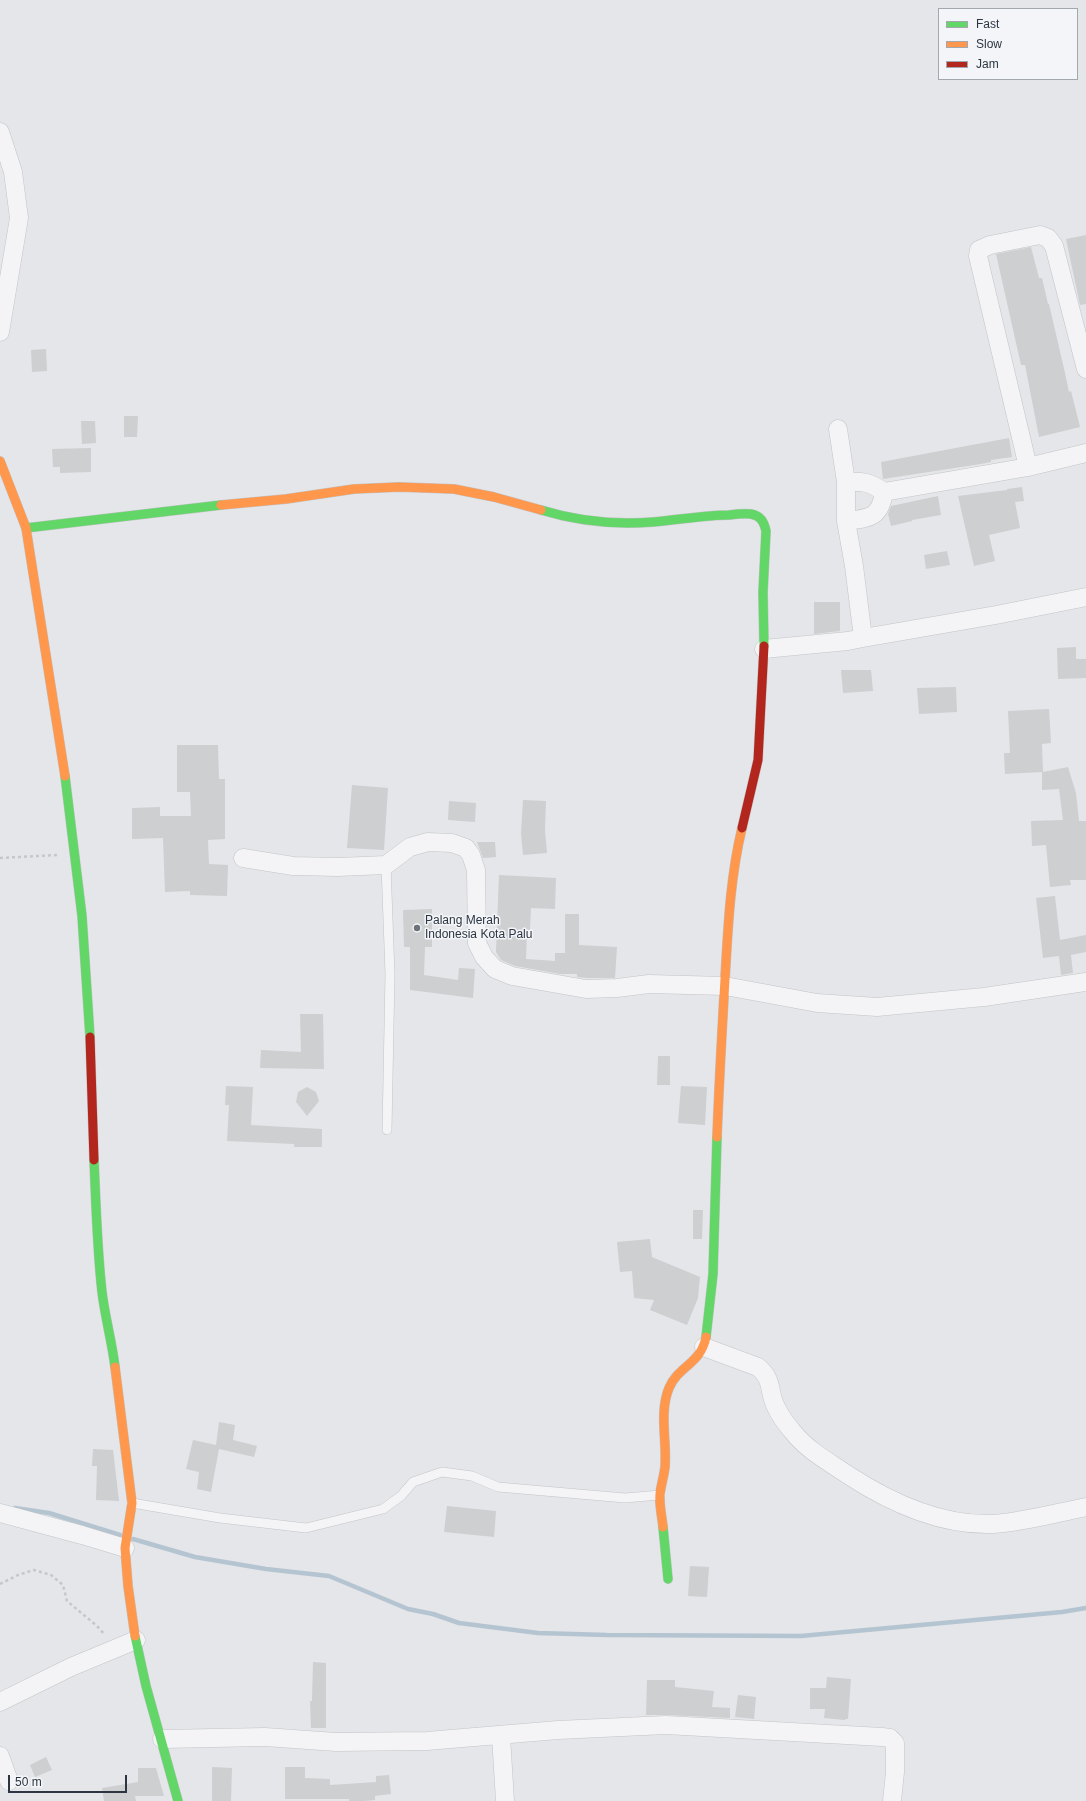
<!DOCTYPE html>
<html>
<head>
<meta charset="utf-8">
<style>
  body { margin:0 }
  #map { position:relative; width:1086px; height:1801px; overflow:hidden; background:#e4e6e9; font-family:Helvetica,sans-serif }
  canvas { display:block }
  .legend { position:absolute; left:938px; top:8px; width:140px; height:72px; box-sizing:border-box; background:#f3f5f8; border:1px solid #a3a8af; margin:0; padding:5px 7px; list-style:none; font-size:12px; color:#2c3541 }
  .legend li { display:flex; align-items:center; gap:8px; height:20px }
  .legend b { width:20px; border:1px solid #a3a8af }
  .scale { position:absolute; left:8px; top:1775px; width:119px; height:18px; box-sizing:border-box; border:2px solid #2c3541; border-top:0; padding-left:5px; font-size:12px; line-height:14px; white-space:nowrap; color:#2c3541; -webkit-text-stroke:3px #f3f5f8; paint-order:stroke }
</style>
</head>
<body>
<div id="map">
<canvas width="1086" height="1801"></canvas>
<ul class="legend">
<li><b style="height:5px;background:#63d668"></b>Fast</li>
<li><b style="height:5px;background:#ff974d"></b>Slow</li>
<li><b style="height:5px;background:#b3261e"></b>Jam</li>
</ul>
<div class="scale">50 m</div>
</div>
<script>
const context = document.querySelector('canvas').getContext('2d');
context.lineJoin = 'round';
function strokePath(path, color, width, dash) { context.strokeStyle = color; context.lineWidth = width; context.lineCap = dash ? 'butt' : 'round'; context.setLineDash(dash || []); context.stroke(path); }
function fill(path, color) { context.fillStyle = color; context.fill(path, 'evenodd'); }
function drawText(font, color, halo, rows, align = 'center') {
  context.font = font + ' Helvetica,sans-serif'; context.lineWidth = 3; context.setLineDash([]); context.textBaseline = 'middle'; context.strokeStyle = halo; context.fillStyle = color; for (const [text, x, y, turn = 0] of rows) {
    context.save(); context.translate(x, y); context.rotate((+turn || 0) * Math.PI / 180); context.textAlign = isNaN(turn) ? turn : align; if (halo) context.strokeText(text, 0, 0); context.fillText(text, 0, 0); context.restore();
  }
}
strokePath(new Path2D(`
  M 15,1508 L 49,1513 L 120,1535
  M 133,1539 L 195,1557 L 266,1569 L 329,1576 L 408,1609 L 433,1614 L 459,1623 L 538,1633 L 607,1635 L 801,1636 L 1062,1612 L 1086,1608`), '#b5c4d1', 4.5);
fill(new Path2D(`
  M 1086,235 L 1086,304 L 1080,305 L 1066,239 Z
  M 1031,247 L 1039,278 L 1042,278 L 1048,304 L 1049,304 L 1065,373 L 1069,392 L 1071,391 L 1080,427 L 1039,437 L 1025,365 L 1021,365 L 996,254 Z
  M 46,349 L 47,371 L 32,372 L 31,350 Z
  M 124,416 L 138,416 L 137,437 L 124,437 Z
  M 81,421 L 95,421 L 96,443 L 82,444 Z
  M 1009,438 L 1012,457 L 991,460 L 991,462 L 981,464 L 883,479 L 881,462 Z
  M 91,448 L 91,472 L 60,473 L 60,467 L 53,467 L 52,449 Z
  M 1022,487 L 1024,501 L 1015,502 L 1020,528 L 989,535 L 995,561 L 974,566 L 958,496 L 1007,490 L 1007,489 Z
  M 938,496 L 941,515 L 912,520 L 912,521 L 891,526 L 888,514 L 891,506 Z
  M 947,551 L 950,565 L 926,569 L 924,555 Z
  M 814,602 L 840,602 L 840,631 L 814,634 Z
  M 1076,647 L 1076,659 L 1086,659 L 1086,678 L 1058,679 L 1057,648 Z
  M 841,670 L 871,670 L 873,691 L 843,693 Z
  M 956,687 L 957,712 L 919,714 L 917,688 Z
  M 1049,709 L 1051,743 L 1042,744 L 1043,772 L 1068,767 L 1076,793 L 1079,821 L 1086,821 L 1086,880 L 1070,880 L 1071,885 L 1050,887 L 1046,845 L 1032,846 L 1031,821 L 1063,820 L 1059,789 L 1042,790 L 1042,772 L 1005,774 L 1004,753 L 1010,753 L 1008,711 Z
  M 177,745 L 218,745 L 219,779 L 225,779 L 225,839 L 208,840 L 209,864 L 228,865 L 227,896 L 190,895 L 190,891 L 165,892 L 163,838 L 132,839 L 132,808 L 160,807 L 160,816 L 191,816 L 190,792 L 177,792 Z
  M 352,785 L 388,788 L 384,850 L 347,848 Z
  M 523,800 L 546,801 L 545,830 L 547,853 L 523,855 L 521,833 Z
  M 449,801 L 476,803 L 475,822 L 448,820 Z
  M 477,842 L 495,842 L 496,857 L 483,858 Z
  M 499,875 L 556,878 L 555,909 L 531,908 L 530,930 L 527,930 L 526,959 L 555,961 L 555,953 L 565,953 L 565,914 L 579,914 L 579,945 L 617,947 L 615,978 L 587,978 L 577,977 L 577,974 L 560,974 L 515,966 L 501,960 L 496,952 Z
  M 1055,896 L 1060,940 L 1086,935 L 1086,952 L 1071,955 L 1073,973 L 1061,975 L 1059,956 L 1043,958 L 1036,898 Z
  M 432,909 L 432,947 L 425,947 L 424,975 L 458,980 L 459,968 L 475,969 L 473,998 L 410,990 L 410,947 L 404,947 L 403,910 Z
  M 300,1014 L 323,1014 L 324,1069 L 260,1068 L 261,1050 L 301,1052 Z
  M 658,1056 L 670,1056 L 670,1085 L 657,1085 Z
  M 226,1086 L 253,1087 L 251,1125 L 322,1129 L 322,1147 L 294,1147 L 294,1144 L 227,1141 L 229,1105 L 225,1105 Z
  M 681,1086 L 707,1087 L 705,1125 L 678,1123 Z
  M 307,1087 L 316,1092 L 319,1101 L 307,1116 L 296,1102 L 298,1092 Z
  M 693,1210 L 703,1210 L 702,1239 L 693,1239 Z
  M 650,1239 L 652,1257 L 700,1277 L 698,1298 L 687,1325 L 650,1310 L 654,1300 L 634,1298 L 632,1271 L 620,1272 L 617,1242 Z
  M 219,1422 L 235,1425 L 233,1440 L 257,1446 L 254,1457 L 219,1449 L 211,1492 L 197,1489 L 199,1472 L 186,1469 L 193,1440 L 216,1445 Z
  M 93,1449 L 113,1450 L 119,1501 L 96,1500 L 97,1466 L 92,1466 Z
  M 447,1506 L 496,1511 L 494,1537 L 444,1532 Z
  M 690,1566 L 709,1567 L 707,1597 L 688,1596 Z
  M 313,1662 L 326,1663 L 326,1728 L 311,1728 L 310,1701 L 312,1701 Z
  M 827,1677 L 851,1679 L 848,1719 L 845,1719 L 845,1720 L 824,1718 L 825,1709 L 810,1709 L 810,1688 L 826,1688 Z
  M 647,1680 L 675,1680 L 675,1687 L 714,1691 L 712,1707 L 730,1708 L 730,1718 L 667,1715 L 646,1715 Z
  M 738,1695 L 756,1697 L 754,1719 L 735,1717 Z
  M 46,1757 L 52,1770 L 35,1777 L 30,1765 Z
  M 212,1767 L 232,1768 L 231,1801 L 212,1801 Z
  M 285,1767 L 305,1767 L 305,1778 L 330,1779 L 330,1785 L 376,1782 L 376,1776 L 389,1775 L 391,1794 L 375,1796 L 375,1800 L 364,1801 L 349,1801 L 349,1799 L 285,1799 Z
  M 138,1768 L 156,1768 L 164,1796 L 135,1796 L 136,1801 L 104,1801 L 102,1788 L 138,1782 Z`), '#cdcfd1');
const lane = new Path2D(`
  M 386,865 L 390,974 L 387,1130
  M 132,1503 L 220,1518 L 306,1528 L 383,1509 L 401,1496 L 413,1482 L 442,1472 L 472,1476 L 498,1487 L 625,1498 L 660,1495`);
const street = new Path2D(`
  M 0,132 L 13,172 L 19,218 L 0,332
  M 1028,467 L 978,256 L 979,250 L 990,245 L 1040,235 L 1048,238 L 1054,246 L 1086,369
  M 846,482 C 862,481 870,482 884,492 L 1028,467 L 1086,453
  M 846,521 C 870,518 880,518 884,492
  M 863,638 L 996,615 L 1086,597
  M 764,649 L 848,641 L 863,638 L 854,566 L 846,521 L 846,482 L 838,429
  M 243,858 L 293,866 L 338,867 L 386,865 L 410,847 L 428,842 L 452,843 L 466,848 L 471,855 L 476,870 L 477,943 L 484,957 L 495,969 L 512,976 L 586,989 L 617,988 L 649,984 L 725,986 L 817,1003 L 877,1007 L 984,997 L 1086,982
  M 704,1347 L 758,1367 C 774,1380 768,1392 776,1407 C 780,1416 787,1425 793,1432 C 808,1451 829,1462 848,1475 C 891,1503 941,1526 993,1524 C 1024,1522 1056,1513 1086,1507
  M 0,1513 L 82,1535 L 125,1548
  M 0,1702 L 71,1667 L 136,1640
  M 501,1736 L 505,1801
  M 162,1739 L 265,1737 L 336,1742 L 427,1741 L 558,1730 L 666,1725 L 882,1737 L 890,1738 L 895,1743 L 895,1772 L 892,1801
  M 0,1756 L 9,1781`);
const fast = new Path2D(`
  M 541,510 C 577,521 615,525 653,522 C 679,520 704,515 729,515 C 736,514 744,513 751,514 C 761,516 764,522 766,531 L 763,592 L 764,646
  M 26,528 L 221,505
  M 65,776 L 82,916 L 90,1037
  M 94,1160 C 96,1204 97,1248 102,1292 C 105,1317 112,1342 115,1367
  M 706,1337 L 713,1274 L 717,1137
  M 663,1527 L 668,1579
  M 135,1636 L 146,1686 L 178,1801`);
const slow = new Path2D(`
  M 0,461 L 26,528 L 65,776
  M 221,505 L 286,499 L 354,489 L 399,487 L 454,489 L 494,497 L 541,510
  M 717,1137 C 719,1084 722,1031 725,979 C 728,928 730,878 742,828
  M 115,1367 L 132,1503 L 125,1548 L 128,1586 L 135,1636
  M 663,1527 C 662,1517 659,1504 660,1494 C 661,1485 664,1476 665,1467 C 667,1441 659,1412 669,1388 C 678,1366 701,1364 706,1337`);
const jam = new Path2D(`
  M 742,828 L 758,760 L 764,646
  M 90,1037 L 94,1160`);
strokePath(lane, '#c2c4c7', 10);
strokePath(street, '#c2c4c7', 19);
strokePath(fast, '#c2c4c7', 10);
strokePath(slow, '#c2c4c7', 10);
strokePath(jam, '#c2c4c7', 10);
strokePath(new Path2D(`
  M 0,858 L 57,855
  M 0,1584 L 18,1575 L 34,1570 L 51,1575 L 63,1585 L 67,1601 L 97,1626 L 105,1635`), '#c5c7c9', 2.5, [3, 3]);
strokePath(lane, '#f4f4f6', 9);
strokePath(street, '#f4f4f6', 18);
strokePath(fast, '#63d668', 9);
strokePath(slow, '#ff974d', 9);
strokePath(jam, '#b3261e', 9);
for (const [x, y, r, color] of [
  [417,928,4,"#6c737c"]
]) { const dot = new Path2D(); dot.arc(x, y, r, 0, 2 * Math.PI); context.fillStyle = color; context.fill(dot); strokePath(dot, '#f3f5f8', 1.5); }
drawText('12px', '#2c3541', '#f3f5f8', [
  ["Palang Merah",425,921],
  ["Indonesia Kota Palu",425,935]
], 'left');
</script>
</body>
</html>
